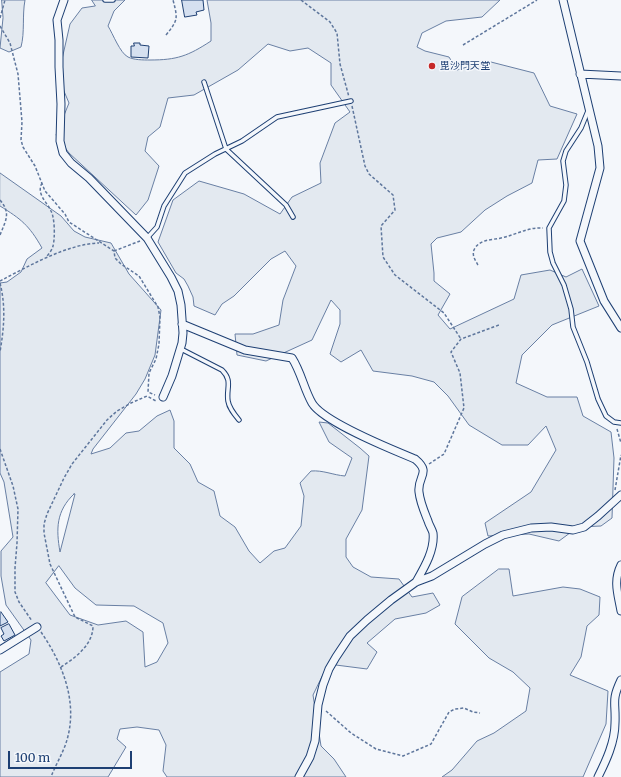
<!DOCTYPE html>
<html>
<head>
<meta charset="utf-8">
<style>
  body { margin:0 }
  #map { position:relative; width:621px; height:777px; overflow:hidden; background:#f4f7fb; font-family:Merriweather,serif }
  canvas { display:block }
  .scale { position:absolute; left:8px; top:751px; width:124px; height:18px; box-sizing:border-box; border:2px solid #1d3f73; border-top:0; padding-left:5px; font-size:12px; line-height:14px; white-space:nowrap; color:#1d3f73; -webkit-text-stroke:3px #f4f7fb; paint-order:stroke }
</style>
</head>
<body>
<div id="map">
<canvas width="621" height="777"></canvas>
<div class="scale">100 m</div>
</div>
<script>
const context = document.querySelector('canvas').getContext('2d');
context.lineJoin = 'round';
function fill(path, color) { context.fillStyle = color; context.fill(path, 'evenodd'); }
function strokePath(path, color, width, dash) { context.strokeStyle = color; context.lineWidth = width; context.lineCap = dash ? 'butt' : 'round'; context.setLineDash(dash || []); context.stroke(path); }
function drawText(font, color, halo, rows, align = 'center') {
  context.font = font + ' Merriweather,"Noto Sans JP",serif'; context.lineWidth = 3; context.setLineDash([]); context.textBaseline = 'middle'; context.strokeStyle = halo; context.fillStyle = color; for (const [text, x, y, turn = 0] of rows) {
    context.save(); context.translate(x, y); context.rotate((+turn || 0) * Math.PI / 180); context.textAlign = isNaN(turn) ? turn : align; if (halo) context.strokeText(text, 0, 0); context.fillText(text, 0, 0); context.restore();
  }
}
const green = new Path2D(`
  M 2,0 L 25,0 C 22,16 25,32 21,47 L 9,52 L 0,48 L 3,18 Z
  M 92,0 L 125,0 L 114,11 L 108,26 C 113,34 120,53 128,57 C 134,60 143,60 150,60 C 177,60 188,56 211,41 L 211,23 L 207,0 L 500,0 L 482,17 L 446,21 L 422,33 L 417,47 L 425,51 L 449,57 L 457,70 L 487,61 L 534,73 L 550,106 L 577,114 L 557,159 L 538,160 L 532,183 L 507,196 L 485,210 L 461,232 L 437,238 L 431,244 L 434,273 L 434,281 L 450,294 L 438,315 L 450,329 L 514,299 L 521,275 L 550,270 L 566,277 L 582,269 L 599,306 L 552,325 L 522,355 L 516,383 L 547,397 L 577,397 L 583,416 L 611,432 L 614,458 L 612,518 L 601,526 L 578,527 L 559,541 L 529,534 L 488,536 L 485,523 L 531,492 L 556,450 L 546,426 L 528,445 L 502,445 L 469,425 L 448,396 L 434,382 L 412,376 L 373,371 L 361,350 L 341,362 L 330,354 L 340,324 L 340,310 L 331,300 L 312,340 L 266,361 L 237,355 L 235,334 L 253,334 L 279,325 L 283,300 L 296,266 L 285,251 L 271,259 L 234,296 L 222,304 L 215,315 L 194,306 L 193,297 L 188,286 L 184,279 L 176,273 L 158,242 L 173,200 L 199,181 L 244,194 L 280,214 L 292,197 L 321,183 L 320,163 L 335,123 L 350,112 L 331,85 L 331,63 L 308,48 L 290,51 L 268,44 L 238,70 L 194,95 L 168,98 L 160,127 L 148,137 L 145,151 L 159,166 L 148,200 L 136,215 L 69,153 L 56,135 L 69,103 L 58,77 L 70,24 L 82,8 L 95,6 Z
  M 0,173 L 61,216 L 74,231 L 85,237 L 111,243 L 129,274 L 161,310 L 155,355 L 145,379 L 136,394 L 93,449 L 91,454 L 110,448 L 126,433 L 139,431 L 157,416 L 170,410 L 174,421 L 174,448 L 190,464 L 198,482 L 214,491 L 220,516 L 235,527 L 249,551 L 260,563 L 274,551 L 285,548 L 301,526 L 304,496 L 300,483 L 311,471 C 323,470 333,475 345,476 L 352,458 L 329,442 L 319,422 L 328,423 L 360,448 L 369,456 L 362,510 L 346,539 L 346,557 L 353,567 L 371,577 L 399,579 L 412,597 L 433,593 L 440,605 L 426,613 L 395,619 L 367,643 L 377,652 L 367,669 L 328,664 L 313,695 L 321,746 L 334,759 L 346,777 L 167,777 L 163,771 L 166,745 L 159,730 L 137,727 L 120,729 L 117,739 L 126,747 L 108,777 L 0,777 L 0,672 L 29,654 L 31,640 L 6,605 L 1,576 L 1,551 L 13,537 L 4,482 L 0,473 L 0,283 L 7,282 L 21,272 L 27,259 L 42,248 C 29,225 21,219 0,206 ZM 74,494 L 75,494 L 60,552 C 56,529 56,511 74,494 ZM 59,566 L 75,588 L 96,605 L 134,606 L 163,623 L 168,643 L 157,662 L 145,667 L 143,632 L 126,621 L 98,625 L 70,615 L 46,583 Z
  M 499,569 L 509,569 L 513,596 L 563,587 L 580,589 L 600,597 L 599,615 L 587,626 L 581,657 L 570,675 L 608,691 L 606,724 L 583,777 L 442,777 L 452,770 L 477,741 L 494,733 L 526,711 L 530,688 L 513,672 L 489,658 L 455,624 L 462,597 Z`);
fill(green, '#e3e9f0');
strokePath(green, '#687fa3', 1);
const building = new Path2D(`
  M 182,0 L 203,0 L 204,10 L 196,12 L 197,15 L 185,17 Z
  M 134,43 L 140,43 L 140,45 L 149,46 L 148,58 L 131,57 L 131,46 L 134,46 Z
  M 1,612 L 8,622 L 0,626 L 0,613 Z
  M 9,624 L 15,635 L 4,641 L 1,636 L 4,634 L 1,628 Z`);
fill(building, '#d5e0f0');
strokePath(building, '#1d3f73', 1);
const service = new Path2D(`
  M 105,0 L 113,0
  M 204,82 L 226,149 L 286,205 L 293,217
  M 588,111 L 581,128 L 566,151 L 563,161 L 566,185 L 564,201 L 549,228 L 550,252 L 553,263 L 564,285 L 571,309 L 573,327 L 587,362 L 598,399 L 606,416 L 614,422 L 621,423
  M 147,238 L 157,227 L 164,206 L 185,173 L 215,154 L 242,141 L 277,117 L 351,101
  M 181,349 L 222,370 C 233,381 226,388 228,401 C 229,408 234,414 239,420`);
const minor = new Path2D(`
  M 64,0 L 57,20 L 59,40 L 59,67 L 61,104 L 60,141 L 63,153 L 71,163 L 89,178 L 147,238 L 171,277 L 178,291 L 181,305 L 183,333 L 182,343 L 172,376 L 163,397
  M 563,0 L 598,146 L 600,168 L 580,241 L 604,301 L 621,328
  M 580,74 L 621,76
  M 182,324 L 245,350 L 292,358 C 301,372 304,389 312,403 C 323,422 393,450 415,459 C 432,473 417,476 419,492 C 420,502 424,511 428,521 C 429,525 432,529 433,533 C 435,550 424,568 416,582
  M 621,565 C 613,581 618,594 621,611
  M 0,650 L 37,627
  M 299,777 L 310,757 L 315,741 L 318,705 L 323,685 L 329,669 L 336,657 L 350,636 L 367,620 L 391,600 L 416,582 L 432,576 L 485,544 L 503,535 L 531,528 L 551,527 L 573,530 L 584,527 L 598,516 L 621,495
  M 598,777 C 606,761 615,742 615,723 C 616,702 611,701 621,680`);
strokePath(service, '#1d3f73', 5.5);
strokePath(minor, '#1d3f73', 9);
strokePath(new Path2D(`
  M 301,0 L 330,22 L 337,33 L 340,64 L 349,97
  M 0,18 L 5,0
  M 0,26 L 10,43 L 18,74 L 22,122 L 21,140 L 23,147 L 35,166 L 45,191 L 65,214 L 69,222 L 114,251 L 115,258 L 121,264 L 139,276 L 158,307 L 160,317 L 159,344 L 156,359 L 149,373 L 148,392 L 155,395
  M 166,35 C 178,20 178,19 173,0
  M 463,45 L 537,0
  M 352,106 L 365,166 L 369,174 L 393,195 L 395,210 L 381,226 L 383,257 L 395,275 L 444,313 L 461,339
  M 42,183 C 36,194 47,202 51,211 C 55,218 55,239 53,246 C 52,250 49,254 46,257
  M 0,200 C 11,213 6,220 0,235
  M 114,251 L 140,241
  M 478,265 C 475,260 471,254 475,248 C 481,239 492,240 501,238 C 516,235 527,227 543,228
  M 0,281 C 29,266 67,244 99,243
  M 0,283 C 6,307 4,328 0,352
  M 617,429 L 621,443
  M 0,449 L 13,486 L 18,509 L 17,543 L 15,568 L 15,592 L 19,602 L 32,621
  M 429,464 L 444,454 L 464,408 L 460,373 L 451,352 L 461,339 L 499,325
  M 615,490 L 621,455
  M 41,632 C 63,664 79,704 66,743 C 62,755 55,766 51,777
  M 61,667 C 75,658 93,645 93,626 L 75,617 L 58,581 L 50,564 L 44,533 L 44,524 L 47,514 L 64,478 L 72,464 L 107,420 L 117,411 L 131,403 L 147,396 L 156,401
  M 326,711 L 351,733 L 376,749 L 403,756 L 431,744 L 449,712 L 455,709 L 464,708 L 473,712 L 480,713`), '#5e769c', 1.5, [3, 2]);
strokePath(service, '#f4f7fb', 3.5);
strokePath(minor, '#f4f7fb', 7);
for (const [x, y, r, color] of [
  [432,66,4,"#c62828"]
]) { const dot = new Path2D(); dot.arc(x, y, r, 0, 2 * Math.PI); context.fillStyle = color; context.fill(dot); strokePath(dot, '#f4f7fb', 1.5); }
drawText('10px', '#1d3f73', '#f4f7fb', [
  ["毘沙門天堂",440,66]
], 'left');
</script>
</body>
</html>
